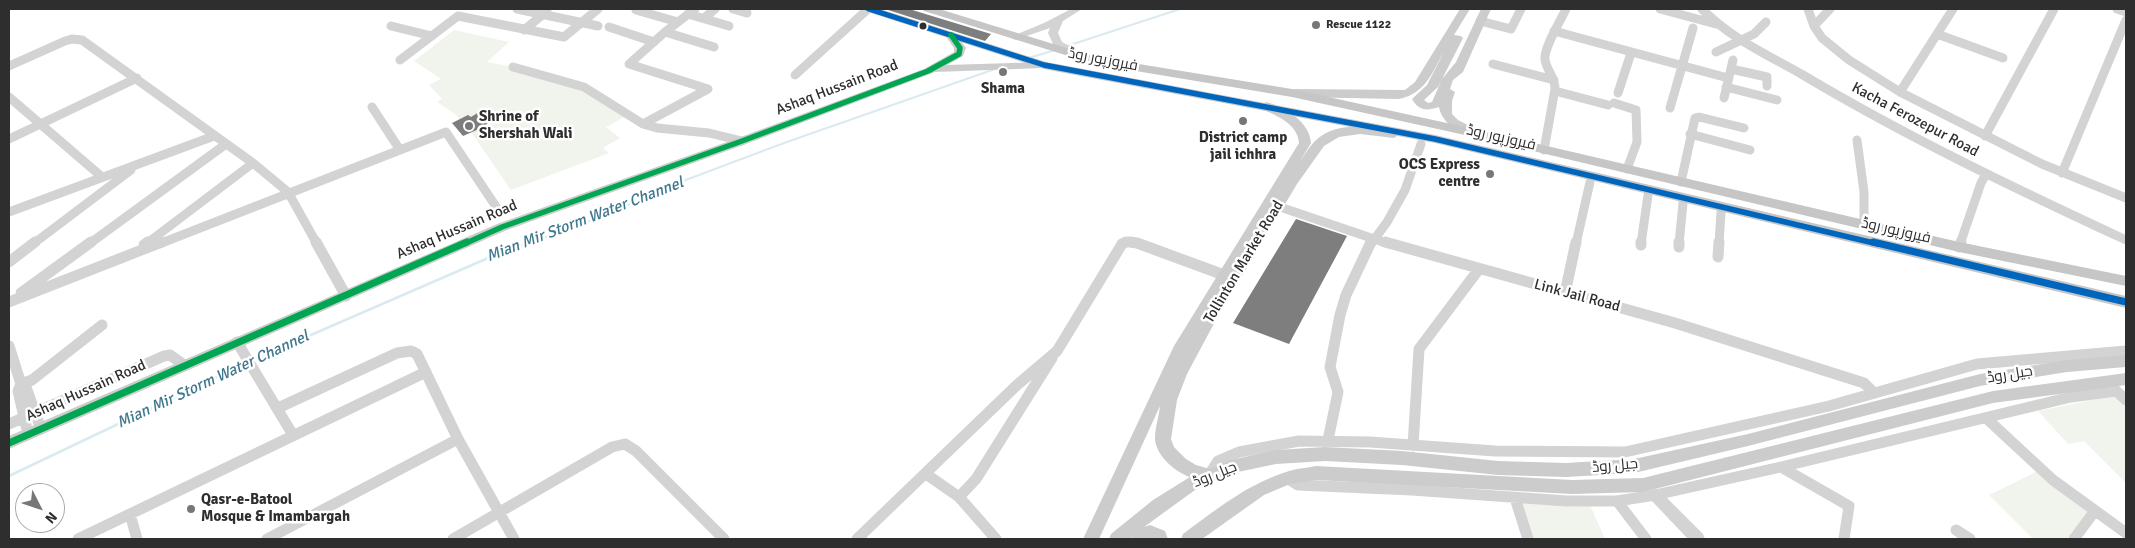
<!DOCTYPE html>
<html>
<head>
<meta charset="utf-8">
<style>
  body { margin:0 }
  #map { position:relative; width:2135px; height:548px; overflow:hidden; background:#fff; font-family:Signika,sans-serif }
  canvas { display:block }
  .frame { position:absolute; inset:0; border:10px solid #2e2e2e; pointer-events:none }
  .north { position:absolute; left:15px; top:483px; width:50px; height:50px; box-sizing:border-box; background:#fff; border:1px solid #ababab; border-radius:50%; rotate:131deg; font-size:14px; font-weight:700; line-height:20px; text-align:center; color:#2e2e2e }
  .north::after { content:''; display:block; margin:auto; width:18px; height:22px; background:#777; clip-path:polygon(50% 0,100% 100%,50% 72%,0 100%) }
</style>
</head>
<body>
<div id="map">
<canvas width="2135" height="548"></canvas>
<div class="frame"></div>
<div class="north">N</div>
</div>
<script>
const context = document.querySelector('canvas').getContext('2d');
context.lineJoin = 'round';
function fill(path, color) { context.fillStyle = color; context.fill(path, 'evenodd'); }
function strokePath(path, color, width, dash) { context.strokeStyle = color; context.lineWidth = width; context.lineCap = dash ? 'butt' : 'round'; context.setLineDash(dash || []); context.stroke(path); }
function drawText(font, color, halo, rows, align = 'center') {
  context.font = font + ' Signika,Cairo,sans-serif'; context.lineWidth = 5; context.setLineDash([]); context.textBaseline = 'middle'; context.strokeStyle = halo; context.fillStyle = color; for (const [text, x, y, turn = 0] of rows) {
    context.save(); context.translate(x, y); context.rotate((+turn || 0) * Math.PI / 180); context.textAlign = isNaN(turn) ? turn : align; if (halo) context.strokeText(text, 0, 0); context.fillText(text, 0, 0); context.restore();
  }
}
fill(new Path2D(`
  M 454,30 L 509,42 L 487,62 L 513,67 L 584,87 L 628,115 L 606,127 L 620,138 L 603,148 L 609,153 L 511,190 L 471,132 L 455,114 L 437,102 L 442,99 L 429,85 L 441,79 L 414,61 Z
  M 2117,395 L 2126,403 L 2126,483 L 2084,441 L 2068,444 L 2038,411 Z
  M 2040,470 L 2094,512 L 2074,539 L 2033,539 L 1989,495 Z
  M 1517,500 L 1576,507 L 1590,505 L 1605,539 L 1529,539 Z`), '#f1f4ec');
strokePath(new Path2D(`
  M 1067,46 L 1180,9
  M 1029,58 L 1055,50
  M 527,244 L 600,217 L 683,181 L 784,143 L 995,69`), '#daeaf0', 2);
strokePath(new Path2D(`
  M 251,361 L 495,255 L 530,242
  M 9,476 L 246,363`), '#daeaf0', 2.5);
fill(new Path2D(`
  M 885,9 L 909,9 L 991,34 L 985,41 Z
  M 479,112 L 492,120 L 479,129 L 463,136 L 452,123 L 468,115 L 471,117 Z
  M 1296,219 L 1347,236 L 1289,344 L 1233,323 Z`), '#7e7e7e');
strokePath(new Path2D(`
  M 517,9 L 598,26
  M 695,9 L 665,32 L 629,64 L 708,89
  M 733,9 L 747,13
  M 1660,9 L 1716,24
  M 1702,9 C 1730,38 1768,55 1803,75 C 1907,137 2016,189 2126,240
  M 1808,9 L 1814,26 L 1822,38 L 1849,60 L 1900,92 L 2042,164 L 2126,198
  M 2117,9 L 2126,12
  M 636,10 L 678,22
  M 688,14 L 729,26
  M 704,18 L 715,9
  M 1480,21 L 1511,29 L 1521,9
  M 391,26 L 432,36
  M 1814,26 L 1830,9
  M 609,27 L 654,42
  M 524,30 L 547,11
  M 1554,31 L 1728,78
  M 665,32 L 714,47
  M 1937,34 L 2003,58
  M 1716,52 L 1754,34 L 1766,22
  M 400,60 L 458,16 L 564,37 L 598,9
  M 1493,64 L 1554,80
  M 9,66 L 65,41 L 72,39 L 82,40 L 253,163 L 288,192 L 317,244
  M 513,67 L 584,87 L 643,124 L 657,128 L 709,133 L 742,141
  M 1731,69 L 1767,77 L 1767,86
  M 795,75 L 868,9
  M 1726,87 L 1777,100
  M 1555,91 L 1608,105
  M 1900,92 L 1953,9
  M 1618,93 L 1631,53
  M 9,97 L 102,177
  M 1724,98 L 1733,60
  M 1614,103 L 1636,110 L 1637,142 L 1627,169
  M 372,107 L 400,150
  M 1670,108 L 1693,28
  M 643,124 L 708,89
  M 1690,134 L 1750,150
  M 1985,136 L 2054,9
  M 9,139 L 137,78
  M 1857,140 L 1864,192 L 1864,225
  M 1544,150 L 1555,89 C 1555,77 1547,71 1545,60 C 1543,49 1561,20 1566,9
  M 2062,173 L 2126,20
  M 1681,182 L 1695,118 L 1699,117 L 1744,128
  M 1277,206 L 1389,244
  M 9,212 L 214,136
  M 33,244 L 131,170
  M 89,244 L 226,144
  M 146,244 L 253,163
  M 159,244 L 446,132 L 499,211
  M 1123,244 L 1127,242 L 1139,244
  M 1371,244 L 1387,222 L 1405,190 L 1421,144
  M 1576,244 L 1590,182
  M 1641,244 L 1648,195
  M 1679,244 L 1683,203
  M 1719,244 L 1721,212
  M 1960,244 L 1981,183 L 1986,174`), '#d3d3d3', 9);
strokePath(new Path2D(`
  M 316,242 L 346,296
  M 1130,242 L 1137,243 L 1224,275
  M 1385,242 L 1675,323 L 1864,383 L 1873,392
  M 144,245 L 148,242
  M 1641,245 L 1641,242
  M 1679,247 L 1679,242
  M 1959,247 L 1961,242
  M 1718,257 L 1719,242
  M 9,262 L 35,242
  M 21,293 L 91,242
  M 1565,293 L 1576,242
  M 9,302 L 162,242
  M 237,342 L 293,435
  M 9,346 L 21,384 L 26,387 L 41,429
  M 21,384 L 32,380 L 102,325
  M 21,384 L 18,391 L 28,434
  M 2112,387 L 2126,400
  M 278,408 L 397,353 L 411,351 L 417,354 L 458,439 L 514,539
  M 1986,418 L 2053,480 L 2126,533
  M 9,424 L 164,356 L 170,355 L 184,365
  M 1328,440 L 1338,392 L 1330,367 L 1340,315 L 1346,295 L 1371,242
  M 1413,446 L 1419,349 L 1479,269
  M 1781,467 L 1849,506 L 1844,539
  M 926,474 L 959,497 L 996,539
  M 1209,475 L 1218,461 L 1239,452 L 1299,441 L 1370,442 L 1495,451 L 1625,452 L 1829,406 L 1977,364 L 2126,351
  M 1287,478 L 1298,485 L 1412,490 L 1567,501 L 1617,501 L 1655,495 L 1781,467 L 2071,397 L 2116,391
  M 959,497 L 976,479 L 1052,358
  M 1515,498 L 1528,539
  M 1617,501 L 1646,539
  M 130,514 L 137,539
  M 1956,530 L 1970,539
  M 78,539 L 426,372
  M 267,539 L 458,439
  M 453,539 L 612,447 L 625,444 L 636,451 L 724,539
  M 857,539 L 1017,385 L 1057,351 L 1122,244 L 1126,242
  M 2074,539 L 2094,512`), '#d3d3d3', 11);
fill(new Path2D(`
  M 1071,9 L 1082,9 L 1063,21 L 1058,33 L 1062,42 L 1082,53 L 1083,55 L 1082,57 L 1074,57 L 1054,46 L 1048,33 L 1050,28 L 1015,40 L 1010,37 L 1044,23 Z
  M 1655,489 L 1660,491 L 1703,534 L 1705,539 L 1688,539 L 1650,499 L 1648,495 L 1650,491 Z`), '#d3d3d3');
fill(new Path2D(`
  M 1460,9 L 1470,9 L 1454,35 L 1461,36 L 1463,38 L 1438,87 L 1424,100 L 1428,103 L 1432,102 L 1442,79 L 1456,62 L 1481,9 L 1491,9 L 1463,72 L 1453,80 L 1450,89 L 1455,92 L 1452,101 L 1452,114 L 1458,120 L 1478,130 L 1480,133 L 1478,136 C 1463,140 1441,122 1439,107 C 1426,111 1419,111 1412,99 L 1427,85 L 1444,52 C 1431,74 1426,93 1399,99 L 1295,97 L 1289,93 L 1295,89 L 1405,90 L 1415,82 Z
  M 951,32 L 955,33 L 966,48 L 963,56 L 947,65 L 1044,62 L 1050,65 L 1044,68 L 935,72 L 746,144 L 507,230 L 9,449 L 9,436 L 497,224 L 738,138 L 924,69 L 954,52 L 954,48 L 945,35 Z
  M 1266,102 C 1285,107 1310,122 1311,143 L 1299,163 C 1304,156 1309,147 1315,141 C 1332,124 1357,126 1378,128 C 1386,129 1395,128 1400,134 L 1394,138 L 1360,134 L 1339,137 L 1324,146 L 1297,184 L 1218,316 L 1187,374 L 1177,400 L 1171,439 L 1174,447 L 1186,459 L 1196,465 L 1210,469 L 1231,460 L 1276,450 L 1325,447 L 1402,451 L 1498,461 L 1566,463 L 1634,459 L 1748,434 L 1980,374 L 2067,360 L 2126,355 L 2126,367 L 2067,372 L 1980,386 L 1748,446 L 1634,473 L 1566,477 L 1498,475 L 1402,465 L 1325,461 L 1276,464 L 1233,473 L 1195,490 L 1144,527 L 1150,525 L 1165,531 L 1168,539 L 1131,539 L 1132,537 L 1129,539 L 1109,539 L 1111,534 L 1153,500 L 1190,477 C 1175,472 1155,455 1155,438 C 1155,428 1159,416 1160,406 L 1099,539 L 1083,539 L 1174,346 L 1299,143 C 1298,124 1277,116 1262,109 L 1260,106 Z
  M 2126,373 L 2126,385 L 1993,403 L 1643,492 L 1572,494 L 1316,480 L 1290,484 L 1264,495 L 1202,539 L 1181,539 L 1183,534 C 1217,509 1249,483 1289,471 C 1298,468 1307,468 1316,466 L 1572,480 L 1643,478 L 1993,391 Z`), '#ccc');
fill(new Path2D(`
  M 863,9 L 880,9 L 1046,62 L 1435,135 L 2126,296 L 2126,308 L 1435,143 L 1044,69 L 865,11 Z
  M 922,9 L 939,9 L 1096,57 L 1292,89 L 1474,129 L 1959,242 L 2126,276 L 2126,286 L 1959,252 L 1474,137 L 1292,97 L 1094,64 L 924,11 Z`), '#c6c6c6');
strokePath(new Path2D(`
  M 869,9 L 1044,65 L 1435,139 L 1878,244`), '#0065bd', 5.5);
strokePath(new Path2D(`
  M 1873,242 L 2126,302`), '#0065bd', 7);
strokePath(new Path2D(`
  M 464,244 L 502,227 L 742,141 L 928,71 L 959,54 L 960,48 L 951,35`), '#00a651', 5.5);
strokePath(new Path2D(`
  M 9,443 L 467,242`), '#00a651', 7);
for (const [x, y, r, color] of [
  [1316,25,5,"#777"],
  [923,26,4.5,"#2e2e2e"],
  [1003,72,5,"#777"],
  [1243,121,5,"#777"],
  [469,126,5,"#777"],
  [1490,174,5,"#777"],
  [191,509,5,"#777"]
]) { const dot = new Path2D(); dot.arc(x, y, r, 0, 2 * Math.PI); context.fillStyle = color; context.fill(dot); strokePath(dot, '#fff', 2); }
drawText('bold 12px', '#2e2e2e', '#fff', [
  ["Rescue 1122",1326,25]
], 'left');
drawText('15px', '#2e2e2e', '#fff', [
  ["فیروزپور روڈ",1103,60,11],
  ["Ashaq Hussain Road",837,88,-21],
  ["Kacha Ferozepur Road",1915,120,28],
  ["فیروزپور روڈ",1501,138,13],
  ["Ashaq Hussain Road",457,230,-23],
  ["فیروزپور روڈ",1896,231,13],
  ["Tollinton Market Road",1244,262,-59],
  ["Link Jail Road",1577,296,15],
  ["جیل روڈ",2010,375,-9],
  ["Ashaq Hussain Road",86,391,-24],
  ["جیل روڈ",1615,466,-5],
  ["جیل روڈ",1215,475,-22]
]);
drawText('bold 15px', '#2e2e2e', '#fff', [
  ["Shama",1003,89],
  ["Shrine of",479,117,"left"],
  ["Shershah Wali",479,134,"left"],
  ["District camp",1243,138],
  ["jail ichhra",1243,155],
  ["OCS Express",1480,165,"right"],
  ["centre",1480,182,"right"],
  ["Qasr-e-Batool",201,500,"left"],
  ["Mosque & Imambargah",201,517,"left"]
]);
drawText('italic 16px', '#3f788e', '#fff', [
  ["Mian Mir Storm Water Channel",585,220,-21],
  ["Mian Mir Storm Water Channel",213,380,-25]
]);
</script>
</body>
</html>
